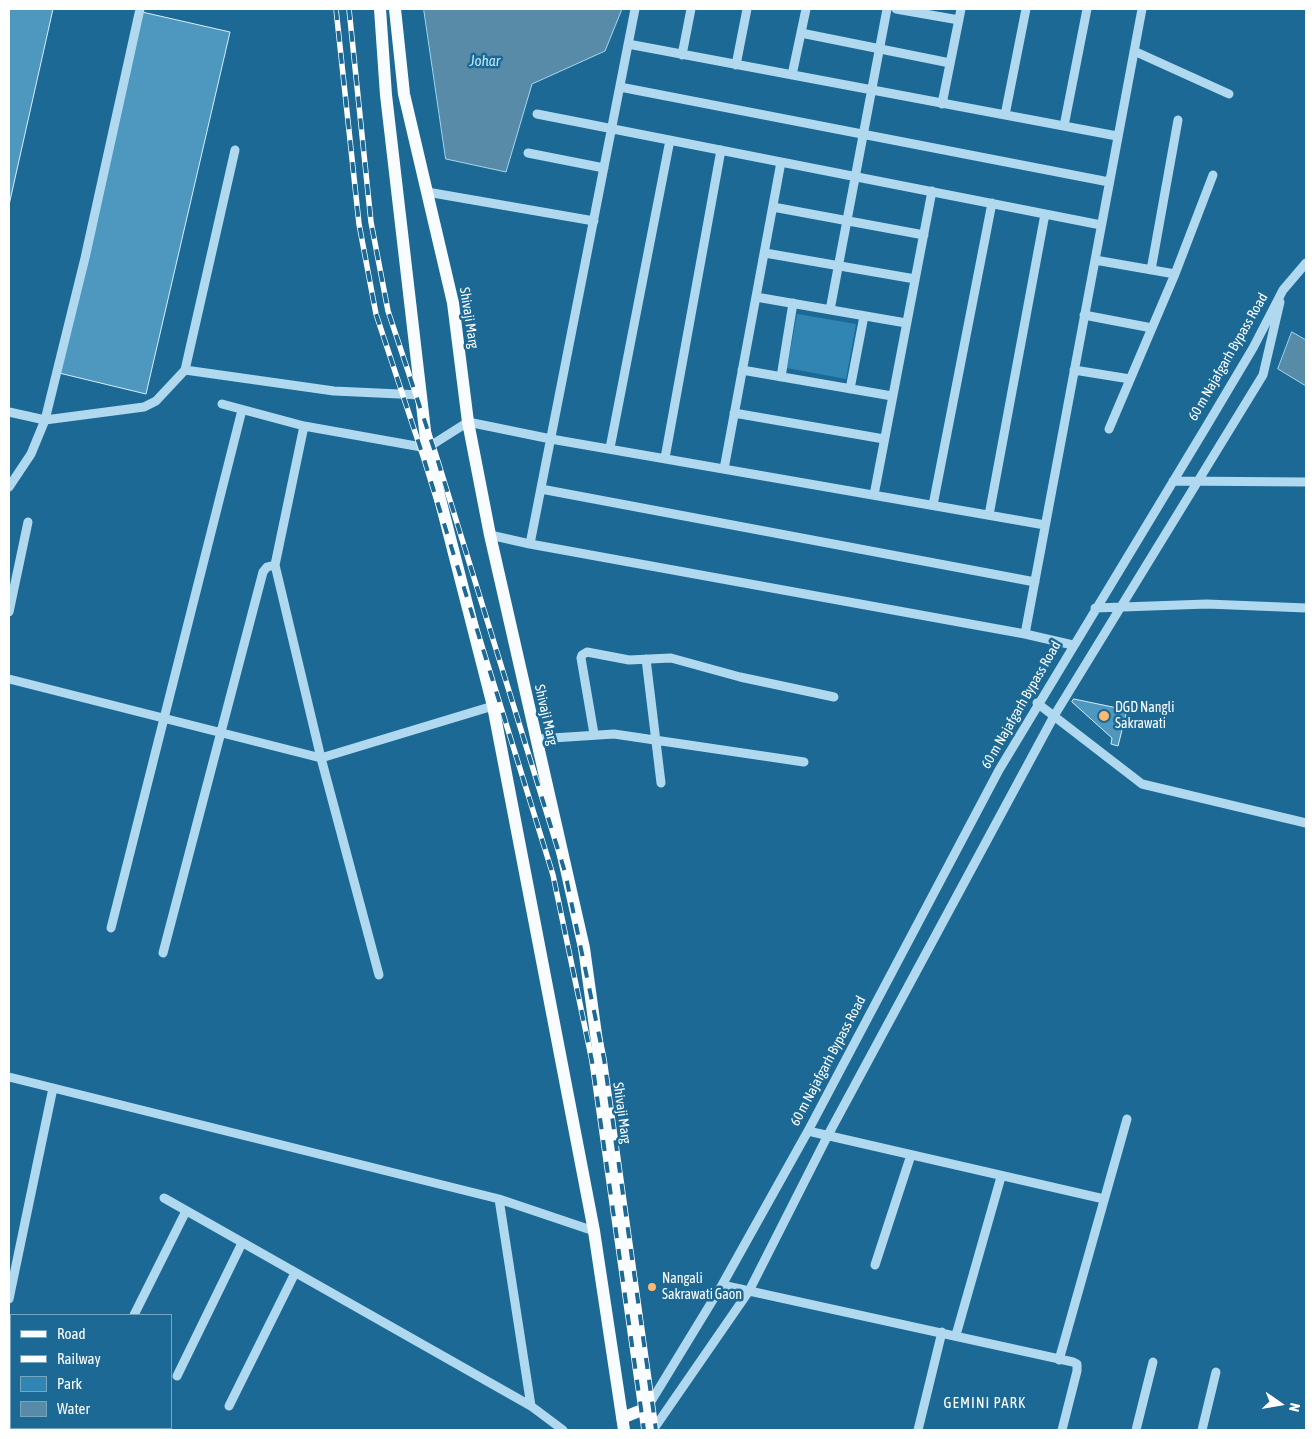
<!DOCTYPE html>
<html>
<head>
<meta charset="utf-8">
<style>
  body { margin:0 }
  #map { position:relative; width:1315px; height:1439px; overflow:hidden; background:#1d6995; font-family:"Asap Condensed",sans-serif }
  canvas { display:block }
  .frame { position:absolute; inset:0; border:10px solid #fff; pointer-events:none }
  .legend { position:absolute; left:10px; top:1314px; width:162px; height:115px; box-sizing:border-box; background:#1d6995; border:1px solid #77a5bf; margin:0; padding:6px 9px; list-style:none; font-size:15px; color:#fff }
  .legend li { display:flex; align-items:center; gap:10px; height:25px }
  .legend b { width:25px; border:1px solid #77a5bf }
  .north { position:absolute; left:1255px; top:1379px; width:50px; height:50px; -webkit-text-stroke:4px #1d6995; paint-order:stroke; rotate:103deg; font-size:14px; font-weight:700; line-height:20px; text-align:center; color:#fff }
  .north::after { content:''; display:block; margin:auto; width:18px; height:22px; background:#fff; clip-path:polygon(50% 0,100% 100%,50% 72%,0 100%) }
</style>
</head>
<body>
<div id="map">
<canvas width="1315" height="1439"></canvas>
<div class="frame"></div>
<ul class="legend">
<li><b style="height:6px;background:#f8fcff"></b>Road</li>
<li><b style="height:6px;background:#fff"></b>Railway</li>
<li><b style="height:14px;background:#3185b3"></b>Park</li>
<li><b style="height:14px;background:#578ba8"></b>Water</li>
</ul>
<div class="north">N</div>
</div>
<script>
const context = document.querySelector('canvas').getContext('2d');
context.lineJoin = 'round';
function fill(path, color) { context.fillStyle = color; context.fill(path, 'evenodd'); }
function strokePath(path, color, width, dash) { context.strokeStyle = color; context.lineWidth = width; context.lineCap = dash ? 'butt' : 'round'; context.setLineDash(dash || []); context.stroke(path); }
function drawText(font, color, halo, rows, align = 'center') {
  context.font = font + ' "Asap Condensed",sans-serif'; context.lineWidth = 5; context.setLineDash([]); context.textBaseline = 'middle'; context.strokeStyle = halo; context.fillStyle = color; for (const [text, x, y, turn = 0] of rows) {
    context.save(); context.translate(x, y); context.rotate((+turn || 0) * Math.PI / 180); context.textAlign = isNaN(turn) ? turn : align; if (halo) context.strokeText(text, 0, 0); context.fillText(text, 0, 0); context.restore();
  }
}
fill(new Path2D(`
  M 797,314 L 856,324 L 846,379 L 787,368 Z`), '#3185b3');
const water = new Path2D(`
  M 424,9 L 622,9 L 605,51 L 532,84 L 506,172 L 446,159 Z
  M 1292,332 L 1306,340 L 1306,386 L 1278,369 Z`);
fill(water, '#578ba8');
strokePath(water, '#a4d7f1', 1);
const building = new Path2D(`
  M 9,9 L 53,9 L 9,205 Z
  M 142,12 L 230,32 L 146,394 L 59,373 Z
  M 1074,699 L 1127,710 L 1118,746 L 1111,744 L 1112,738 L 1072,702 Z`);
fill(building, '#4e97bf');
strokePath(building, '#d7eefb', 1);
strokePath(new Path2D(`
  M 896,9 L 959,20
  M 801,33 L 950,63
  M 628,44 L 1117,136
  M 1134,51 L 1229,94
  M 682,55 L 691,9
  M 736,65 L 747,9
  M 792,75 L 806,9
  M 620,87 L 1109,182
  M 942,104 L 961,9
  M 537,114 L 1101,225
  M 1005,115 L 1026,9
  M 1064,126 L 1087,9
  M 235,150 L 185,370 L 334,391 L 421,395
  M 528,153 L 604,168
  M 427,192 L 594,221
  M 773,207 L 924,235
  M 765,253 L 915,279
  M 1095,260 L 1175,274
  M 1151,270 L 1178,120
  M 756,297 L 906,323
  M 830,310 L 887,9
  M 1084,315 L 1152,328
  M 742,370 L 892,396
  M 1074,370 L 1130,379
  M 781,377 L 793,303
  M 850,389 L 864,316
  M 222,404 L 304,426 L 427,448 L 468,422 L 551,439 L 1045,525
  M 9,412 L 45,420 L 144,407 L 156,401 L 185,370
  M 734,413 L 884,439
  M 304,426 L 275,565 L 321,758 L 379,975
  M 1109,429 L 1175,274 L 1213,175
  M 610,448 L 670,140
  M 665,458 L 721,150
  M 724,469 L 781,162
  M 1173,481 L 1306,482
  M 9,487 L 31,454 L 45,420 L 85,258 L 140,9
  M 541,489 L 1035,582
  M 874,495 L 932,191
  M 933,505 L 992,203
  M 989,515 L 1045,214
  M 490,535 L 530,544 L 1025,634 L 1073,645
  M 530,544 L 635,9
  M 1095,608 L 1207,604 L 1306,608
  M 9,612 L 28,522
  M 1025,634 L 1142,9
  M 646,659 L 661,783
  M 9,679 L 321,758 L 493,706
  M 1037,703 L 1142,784 L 1306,823
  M 594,734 L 581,658 L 582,655 L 587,652 L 629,660 L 671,658 L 740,677 L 834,697
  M 537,739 L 614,734 L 804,762
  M 111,928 L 242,410
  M 163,953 L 263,572 L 267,567 L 275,565
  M 9,1077 L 499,1199 L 594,1231
  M 808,1131 L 1104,1199
  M 164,1198 L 531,1406 L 563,1430
  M 499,1199 L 531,1406
  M 875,1265 L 911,1155
  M 722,1285 L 1073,1362 L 1077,1364 L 1077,1371 L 1062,1430
  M 9,1299 L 53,1088
  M 134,1315 L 186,1211
  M 956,1335 L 1001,1177
  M 1059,1360 L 1127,1119
  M 177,1376 L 242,1243
  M 229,1406 L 295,1273
  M 647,1408 L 722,1285 L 808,1131 L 999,770 L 1206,427 L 1253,348 L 1283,290 L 1306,263
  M 653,1430 L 749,1291 L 828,1135 L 1054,716 L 1263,375 L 1280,302
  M 918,1430 L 942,1332
  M 1136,1430 L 1153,1362
  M 1202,1430 L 1216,1372`), '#b0d9ef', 9);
strokePath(new Path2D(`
  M 380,9 L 386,95 L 427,448 L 493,706 L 594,1231 L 624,1430
  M 395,9 L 404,94 L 453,303 L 468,422 L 490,535 L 584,948 L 651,1430
  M 622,1418 L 647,1408`), '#f8fcff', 12);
const rail = new Path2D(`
  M 336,9 L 359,224 L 376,314 L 424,459 L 553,875 L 592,1061 L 644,1430
  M 349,9 L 371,222 L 388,311 L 436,455 L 565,872 L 604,1059 L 656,1430`);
strokePath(rail, '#fff', 5.5);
strokePath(rail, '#1d6995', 4, [11]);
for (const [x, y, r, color] of [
  [1104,716,6,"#feb96f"],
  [652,1287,5,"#feb96f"]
]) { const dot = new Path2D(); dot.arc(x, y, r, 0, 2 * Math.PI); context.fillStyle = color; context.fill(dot); strokePath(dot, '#1d6995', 2); }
drawText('14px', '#fff', '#1d6995', [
  ["Shivaji Marg",469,318,81],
  ["60 m Najafgarh Bypass Road",1228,357,-60],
  ["60 m Najafgarh Bypass Road",1021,705,-60],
  ["Shivaji Marg",546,715,77],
  ["60 m Najafgarh Bypass Road",828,1061,-62],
  ["Shivaji Marg",622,1113,82]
]);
drawText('14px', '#fff', '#1d6995', [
  ["DGD Nangli",1115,708],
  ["Sakrawati",1115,724],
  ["Nangali",662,1279],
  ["Sakrawati Gaon",662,1295]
], 'left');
drawText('italic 15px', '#c4e5f7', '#1d6995', [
  ["Johar",485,61]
]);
context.letterSpacing = '1px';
drawText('15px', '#fff', '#1d6995', [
  ["GEMINI PARK",985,1403]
]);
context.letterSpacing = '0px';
</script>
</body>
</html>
